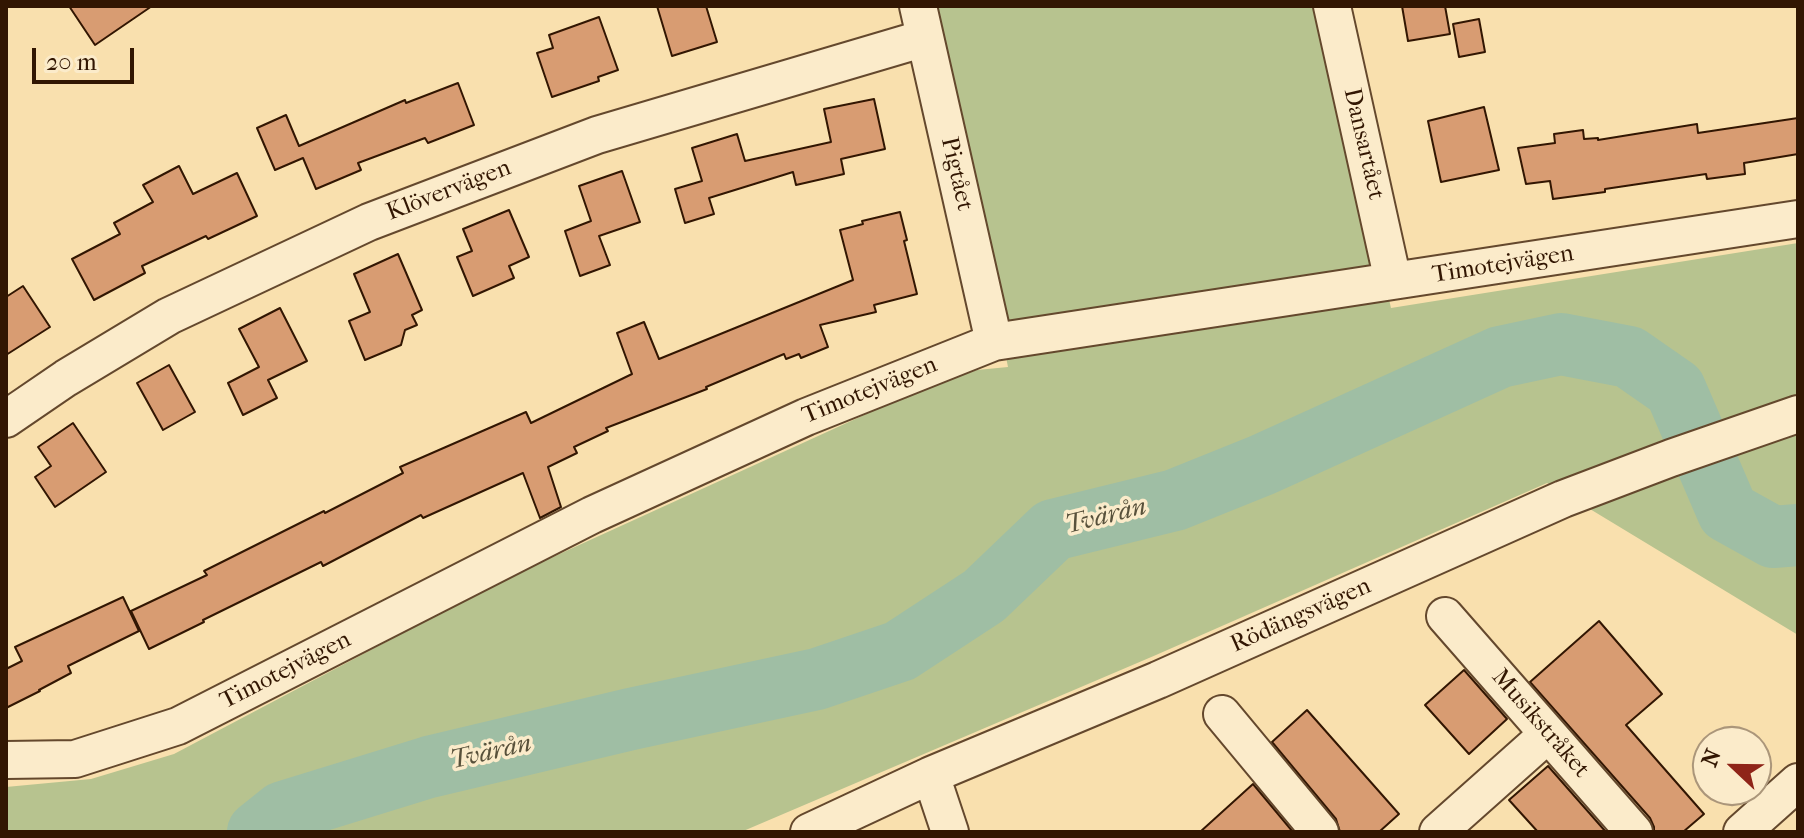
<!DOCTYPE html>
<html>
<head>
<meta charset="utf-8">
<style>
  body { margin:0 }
  #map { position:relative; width:1804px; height:838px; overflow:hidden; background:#f9e0ae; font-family:"IM FELL French Canon",serif }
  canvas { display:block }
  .frame { position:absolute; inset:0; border:8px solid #321602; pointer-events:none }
  .north { position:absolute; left:1692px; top:726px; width:80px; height:80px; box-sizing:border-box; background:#fbebca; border:2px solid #ab967a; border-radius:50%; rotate:292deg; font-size:22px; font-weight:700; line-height:32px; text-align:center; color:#321602 }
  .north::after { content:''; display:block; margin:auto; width:28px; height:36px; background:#8f2418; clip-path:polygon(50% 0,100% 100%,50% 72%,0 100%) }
  .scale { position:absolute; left:32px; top:48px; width:102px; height:36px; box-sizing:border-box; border:4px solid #321602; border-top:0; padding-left:10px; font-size:24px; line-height:28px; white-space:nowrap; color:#321602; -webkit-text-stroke:6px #fbebca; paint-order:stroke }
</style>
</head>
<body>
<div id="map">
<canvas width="1804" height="838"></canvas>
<div class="frame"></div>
<div class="north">N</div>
<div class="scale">20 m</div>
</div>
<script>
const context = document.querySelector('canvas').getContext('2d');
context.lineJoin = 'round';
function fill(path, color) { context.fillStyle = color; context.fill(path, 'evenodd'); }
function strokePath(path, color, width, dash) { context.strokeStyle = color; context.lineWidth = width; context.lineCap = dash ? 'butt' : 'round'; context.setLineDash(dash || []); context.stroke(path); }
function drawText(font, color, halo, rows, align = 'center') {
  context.font = font + ' "IM FELL French Canon",serif'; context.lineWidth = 7; context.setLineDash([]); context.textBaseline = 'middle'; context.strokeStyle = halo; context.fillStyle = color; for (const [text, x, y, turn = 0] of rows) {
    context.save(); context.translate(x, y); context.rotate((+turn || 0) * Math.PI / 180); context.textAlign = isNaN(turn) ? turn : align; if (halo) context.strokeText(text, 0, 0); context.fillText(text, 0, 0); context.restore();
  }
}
fill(new Path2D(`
  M 936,6 L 1321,6 L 1391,308 L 1798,243 L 1798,635 L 1547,483 L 1156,655 L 741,832 L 6,832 L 6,787 L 91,779 L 174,754 L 509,577 L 908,395 L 977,370 L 1008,367 Z`), '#b7c38f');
strokePath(new Path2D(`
  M 258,832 L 283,812 L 429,767 L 631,719 L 817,679 L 900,651 L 984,596 L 1053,530 L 1175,500 L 1262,465 L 1500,357 L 1561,344 L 1629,357 L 1675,389 L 1728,512 L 1773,537 L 1798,535`), '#9fbea4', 62);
const building = new Path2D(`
  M 69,6 L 152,6 L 95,45 Z
  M 657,6 L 706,6 L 717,42 L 672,56 Z
  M 1402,6 L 1445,6 L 1450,34 L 1408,41 Z
  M 599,17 L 618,70 L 598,77 L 599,81 L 552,97 L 537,53 L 553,48 L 549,35 Z
  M 1479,19 L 1485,52 L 1459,57 L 1453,24 Z
  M 458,83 L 474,125 L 428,143 L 425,138 L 358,163 L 361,170 L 316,189 L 303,158 L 275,170 L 257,128 L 286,115 L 299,146 L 405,100 L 406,103 Z
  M 874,99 L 885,149 L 841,159 L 844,174 L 796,185 L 793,172 L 709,198 L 714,214 L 685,223 L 675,189 L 702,181 L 692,148 L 737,134 L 745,161 L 831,142 L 824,109 Z
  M 1484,107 L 1499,170 L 1441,182 L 1428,121 Z
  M 1798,118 L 1798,154 L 1744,163 L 1745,174 L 1707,179 L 1706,174 L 1605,189 L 1605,192 L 1553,199 L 1550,181 L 1526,184 L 1518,148 L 1555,143 L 1554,134 L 1583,130 L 1584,139 L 1598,138 L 1598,140 L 1697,124 L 1698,133 Z
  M 179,166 L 193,194 L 237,173 L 257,216 L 208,239 L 206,236 L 142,266 L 145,273 L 94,300 L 72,259 L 120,234 L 114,223 L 153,202 L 143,185 Z
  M 622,171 L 640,222 L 599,236 L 610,265 L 580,276 L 565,231 L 591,221 L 579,186 Z
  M 509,210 L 529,257 L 509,266 L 514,278 L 473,296 L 457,257 L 472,251 L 463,229 Z
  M 900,212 L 907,240 L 904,241 L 917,294 L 874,305 L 876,312 L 820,325 L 828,347 L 801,358 L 799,354 L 786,359 L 784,354 L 706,387 L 707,389 L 606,428 L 608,431 L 574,447 L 577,453 L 548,467 L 561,507 L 540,518 L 523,473 L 423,518 L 421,515 L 323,566 L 321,562 L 203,620 L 204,622 L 149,649 L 131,611 L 207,575 L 204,571 L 324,511 L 325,513 L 403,473 L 400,467 L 526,412 L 531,423 L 632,374 L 617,333 L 644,322 L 659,359 L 853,280 L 840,230 L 863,224 L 862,221 Z
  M 398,254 L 422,310 L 412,315 L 417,325 L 405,330 L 401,345 L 365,360 L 349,321 L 370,312 L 354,274 Z
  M 23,286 L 50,327 L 6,355 L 6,297 Z
  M 280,308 L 307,361 L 268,380 L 277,398 L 243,415 L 228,383 L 259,367 L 239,329 Z
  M 169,365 L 195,412 L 163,430 L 137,383 Z
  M 73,423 L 106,472 L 55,507 L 35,477 L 51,466 L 38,447 Z
  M 123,597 L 139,631 L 68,666 L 71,673 L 39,690 L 40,691 L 6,708 L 6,669 L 22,661 L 15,647 Z
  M 1599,621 L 1662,694 L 1626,725 L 1704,814 L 1683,832 L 1654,832 L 1654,827 L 1650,818 L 1530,682 Z
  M 1464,670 L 1507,719 L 1469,754 L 1425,705 Z
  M 1307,710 L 1399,814 L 1379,832 L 1340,832 L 1336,819 L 1272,742 Z
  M 1548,766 L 1606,832 L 1538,832 L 1509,800 Z
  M 1253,784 L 1293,832 L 1200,832 Z`);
fill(building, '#d89c72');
strokePath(building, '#321602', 2);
const minor = new Path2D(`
  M 918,6 L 994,342
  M 1332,6 L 1393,281
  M 6,419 L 66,378 L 169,316 L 369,222 L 597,135 L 925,38
  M 1445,616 L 1634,832
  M 1222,714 L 1320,832
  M 6,760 L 75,759 L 178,726 L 592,515 L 806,417 L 994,342 L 1798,219
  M 931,775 L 950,832
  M 809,832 L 931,775 L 1158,680 L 1563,499 L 1671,458 L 1798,414
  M 1438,832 L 1548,734
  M 1742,832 L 1798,782`);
strokePath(minor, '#64482d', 40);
strokePath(minor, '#fbebca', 36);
drawText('24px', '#321602', '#fbebca', [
  ["Dansartået",1363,144,77],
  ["Pigtået",956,174,77],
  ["Klövervägen",449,191,-21],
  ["Timotejvägen",1503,265,-9],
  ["Timotejvägen",870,391,-22],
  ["Rödängsvägen",1301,616,-24],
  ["Timotejvägen",286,671,-27],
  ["Musikstråket",1540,724,49]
]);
drawText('italic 26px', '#58513b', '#fbebca', [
  ["Tvärån",1106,517,-14],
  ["Tvärån",491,753,-13]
]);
</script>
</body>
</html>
